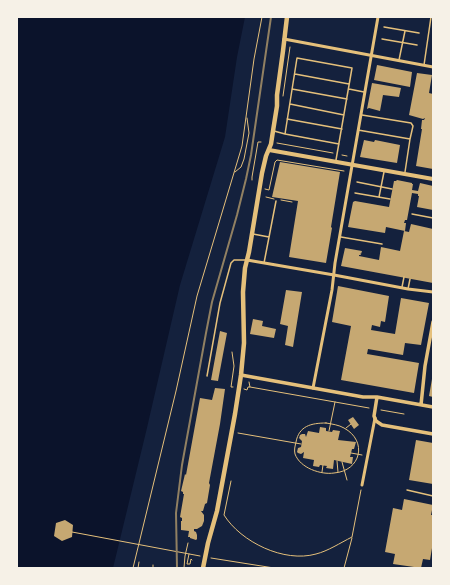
<!DOCTYPE html>
<html>
<head>
<meta charset="utf-8">
<style>
  body { margin:0 }
  #map { position:relative; width:450px; height:585px; overflow:hidden; background:#14213d; font-family:Cabin,sans-serif }
  canvas { display:block }
  .frame { position:absolute; inset:0; border:18px solid #f6f1e7; pointer-events:none }
</style>
</head>
<body>
<div id="map">
<canvas width="450" height="585"></canvas>
<div class="frame"></div>
</div>
<script>
const context = document.querySelector('canvas').getContext('2d');
context.lineJoin = 'round';
function fill(path, color) { context.fillStyle = color; context.fill(path, 'evenodd'); }
function strokePath(path, color, width, dash) { context.strokeStyle = color; context.lineWidth = width; context.lineCap = dash ? 'butt' : 'round'; context.setLineDash(dash || []); context.stroke(path); }
fill(new Path2D(`
  M 17,17 L 245,17 L 237,57 L 225,137 L 180,285 L 146,432 L 113,568 L 17,568 Z`), '#0b132b');
fill(new Path2D(`
  M 377,65 L 412,72 L 410,87 L 374,80 Z
  M 417,73 L 432,75 L 429,93 L 433,94 L 433,169 L 416,166 L 422,129 L 421,129 L 422,120 L 424,120 L 425,118 L 423,119 L 409,115 Z
  M 372,83 L 401,88 L 399,97 L 383,95 L 380,111 L 369,108 L 367,109 Z
  M 364,140 L 374,142 L 375,140 L 400,145 L 397,163 L 360,157 Z
  M 280,162 L 340,172 L 331,227 L 332,228 L 326,263 L 289,257 L 298,201 L 272,197 Z
  M 397,180 L 412,183 L 412,184 L 413,184 L 412,190 L 418,191 L 420,183 L 433,186 L 433,210 L 417,207 L 419,196 L 418,196 L 418,194 L 412,193 L 407,220 L 405,220 L 404,223 L 406,223 L 405,231 L 386,227 L 385,233 L 348,227 L 353,202 L 355,201 L 389,207 L 394,181 L 396,181 Z
  M 411,224 L 433,229 L 433,283 L 341,266 L 345,248 L 362,251 L 361,254 L 360,253 L 361,255 L 359,255 L 359,256 L 379,260 L 381,247 L 400,251 L 404,231 L 409,232 Z
  M 338,286 L 389,296 L 385,322 L 381,321 L 380,327 L 372,325 L 371,330 L 395,334 L 401,298 L 429,303 L 421,345 L 405,343 L 403,355 L 368,349 L 367,354 L 419,363 L 414,393 L 341,380 L 351,326 L 332,322 Z
  M 286,290 L 302,292 L 293,347 L 285,345 L 288,326 L 280,324 Z
  M 253,319 L 263,321 L 262,326 L 276,329 L 274,338 L 250,334 Z
  M 220,331 L 227,333 L 218,381 L 211,380 Z
  M 432,379 L 433,380 L 433,397 L 429,396 Z
  M 215,388 L 225,389 L 220,424 L 209,483 L 210,485 L 207,503 L 205,504 L 203,511 L 201,511 L 204,515 L 204,521 L 202,526 L 197,529 L 194,529 L 194,531 L 196,532 L 197,535 L 197,539 L 196,540 L 190,538 L 190,537 L 188,537 L 189,531 L 181,530 L 181,521 L 182,521 L 182,518 L 180,517 L 184,494 L 183,494 L 183,492 L 181,491 L 185,474 L 186,475 L 200,398 L 212,400 Z
  M 353,417 L 359,425 L 354,429 L 348,420 Z
  M 320,427 L 326,428 L 326,431 L 332,432 L 333,430 L 340,431 L 338,440 L 356,442 L 354,449 L 352,449 L 350,457 L 353,457 L 352,464 L 334,460 L 333,469 L 326,468 L 327,466 L 320,465 L 319,467 L 313,466 L 314,460 L 303,458 L 304,452 L 301,454 L 298,453 L 297,452 L 298,448 L 301,447 L 302,441 L 299,438 L 300,435 L 302,434 L 305,434 L 306,437 L 308,431 L 319,433 Z
  M 416,440 L 433,443 L 433,484 L 409,480 Z
  M 404,499 L 433,505 L 431,515 L 433,515 L 433,542 L 430,560 L 423,559 L 421,568 L 393,564 L 395,554 L 385,552 L 393,508 L 402,510 Z
  M 65,520 L 73,525 L 72,537 L 62,541 L 54,536 L 56,523 Z`), '#c6a872');
strokePath(new Path2D(`
  M 283,96 L 290,47
  M 277,143 L 333,153
  M 342,155 L 347,156
  M 235,172 L 241,167 L 244,159 L 249,133 L 247,118
  M 252,180 L 252,177 L 258,142 L 261,142
  M 265,189 L 269,190 L 275,162 L 277,160 L 344,171
  M 266,197 L 274,199
  M 281,200 L 292,202
  M 232,352 L 234,366 L 231,387 L 233,387
  M 250,387 L 369,408
  M 244,389 L 247,390 L 248,387 L 250,387 L 249,382
  M 381,410 L 404,414
  M 326,423 C 332,424 339,425 344,428 C 368,441 361,471 334,473 C 321,475 300,468 295,454 C 294,450 295,446 296,442 C 299,426 311,423 326,423 Z
  M 346,428 L 351,424
  M 329,431 L 335,402
  M 238,433 L 301,444
  M 351,453 L 362,455
  M 337,461 L 338,472
  M 342,462 L 347,480
  M 322,472 L 323,465
  M 231,481 L 224,515 C 241,542 284,563 316,554 C 328,551 340,543 352,537 L 361,490
  M 72,532 L 200,556
  M 189,554 L 187,564 L 190,564 L 191,559 L 192,560
  M 211,558 L 274,568
  M 133,568 L 176,391 L 197,296 L 242,146 L 254,59 L 262,17
  M 138,568 L 139,562
  M 153,568 L 153,565
  M 184,568 L 185,556 L 188,543
  M 344,568 L 352,538`), '#e5c07b', 1);
strokePath(new Path2D(`
  M 384,27 L 419,33
  M 382,39 L 417,45
  M 399,60 L 405,31
  M 424,65 L 431,17
  M 295,74 L 349,84
  M 292,89 L 347,99
  M 349,89 L 364,92
  M 290,104 L 344,115
  M 287,119 L 342,129
  M 358,130 L 410,139 L 413,126 L 411,123 L 362,115
  M 274,131 L 285,134 L 297,58 L 352,68 L 336,160
  M 285,134 L 339,144
  M 405,172 L 410,139
  M 357,182 L 392,189
  M 355,193 L 390,199
  M 379,197 L 384,172
  M 412,214 L 433,218
  M 253,234 L 269,237
  M 341,237 L 382,244
  M 264,263 L 276,201
  M 402,287 L 404,277
  M 408,289 L 410,279
  M 207,376 L 220,303 L 231,263 L 234,260 L 245,260
  M 407,490 L 433,496`), '#e5c07b', 1.5);
strokePath(new Path2D(`
  M 284,39 L 433,67
  M 247,260 L 334,275 L 408,289 L 433,292
  M 313,388 L 332,290 L 335,263 L 378,17
  M 362,485 L 375,418`), '#e5c07b', 3);
strokePath(new Path2D(`
  M 241,375 L 363,397 L 377,397 L 433,407
  M 377,397 L 374,416 L 376,421 L 382,425 L 433,434
  M 421,405 L 425,366 L 433,322`), '#e5c07b', 3.5);
strokePath(new Path2D(`
  M 269,150 L 433,179`), '#e5c07b', 4);
strokePath(new Path2D(`
  M 203,568 L 208,543 L 217,511 L 235,414 L 241,375 L 244,343 L 243,292 L 245,268 L 249,252 L 262,173 L 266,156 L 271,144 L 273,131 L 277,106 L 277,95 L 283,51 L 287,17`), '#e5c07b', 4.5);
strokePath(new Path2D(`
  M 177,568 L 176,513 L 182,465 L 206,333 L 212,302 L 237,215 L 246,179 L 251,155 L 271,17`), '#918062', 2);
</script>
</body>
</html>
